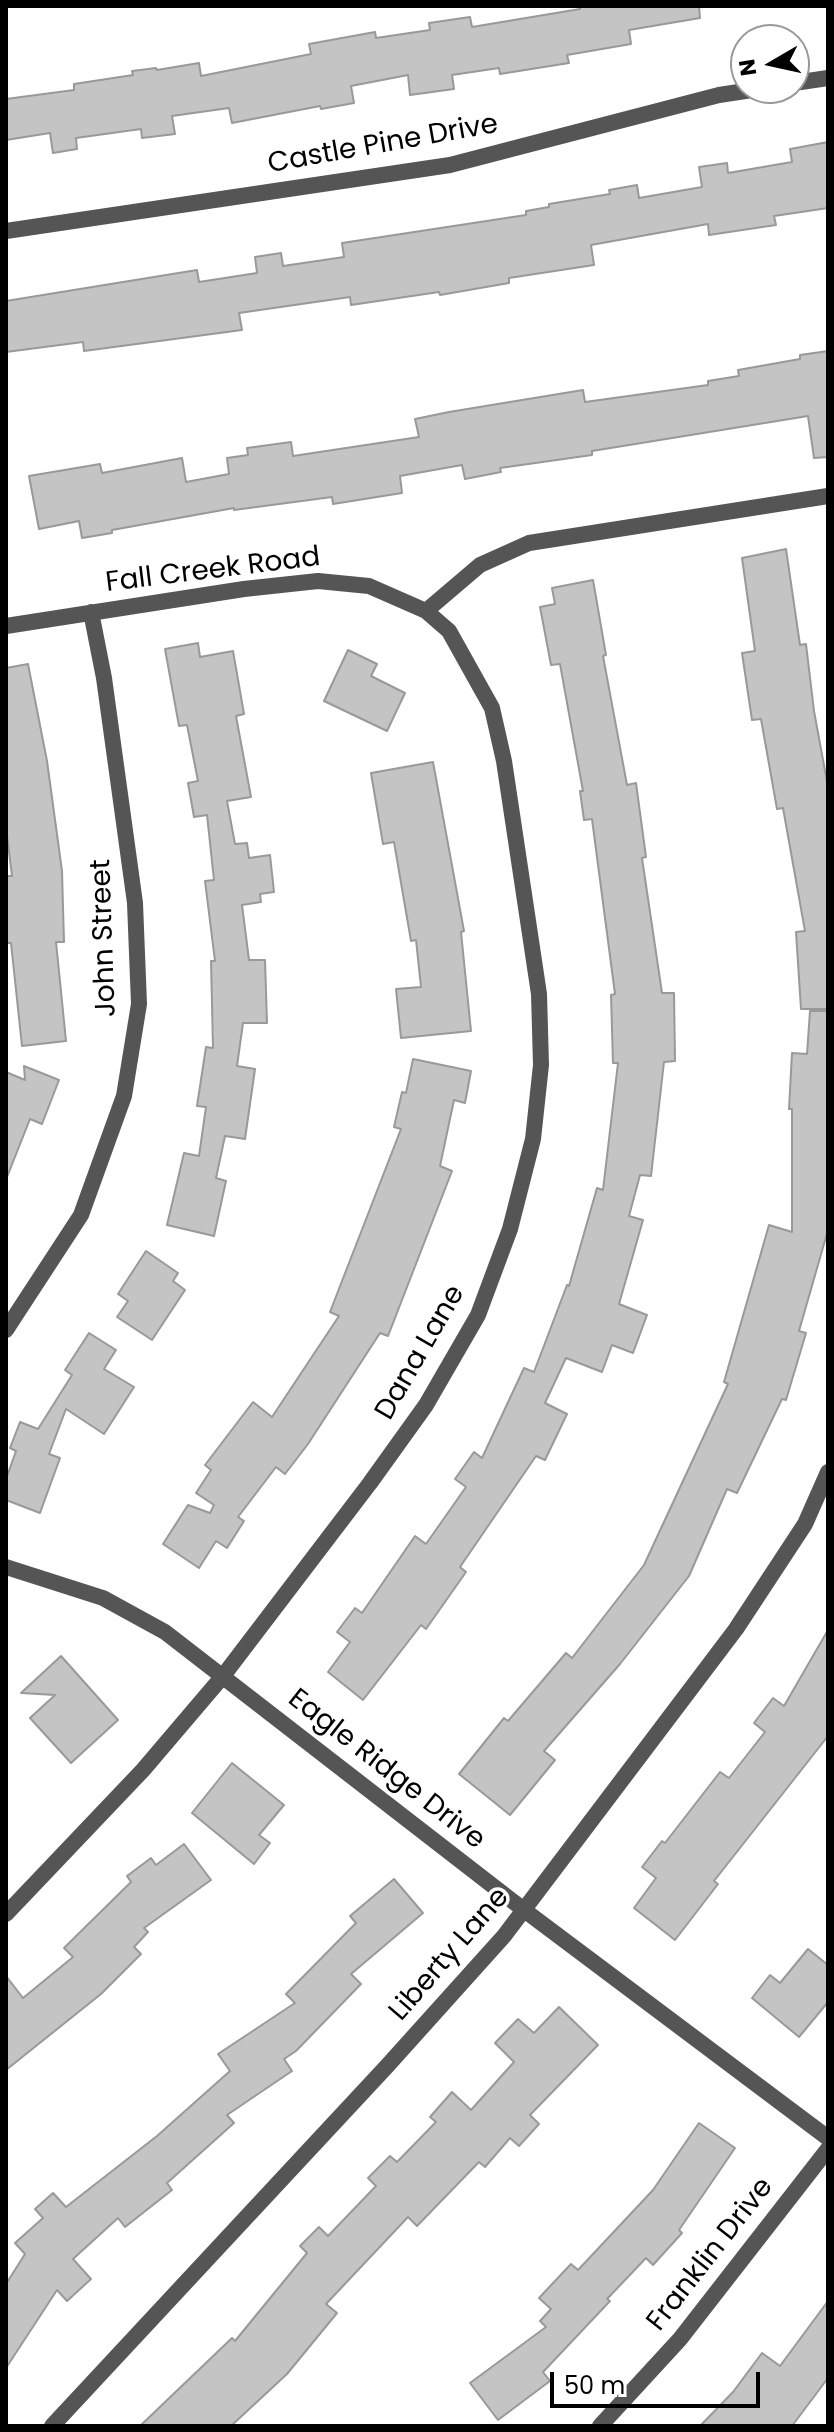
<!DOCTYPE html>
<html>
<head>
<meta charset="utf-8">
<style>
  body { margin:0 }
  #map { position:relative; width:834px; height:2432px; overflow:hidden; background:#fff; font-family:Poppins,sans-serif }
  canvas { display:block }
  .frame { position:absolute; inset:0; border:8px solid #000; pointer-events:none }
  .north { position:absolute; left:730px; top:24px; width:80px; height:80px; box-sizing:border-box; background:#fff; border:2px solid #999; border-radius:50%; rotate:261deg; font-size:22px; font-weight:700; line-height:32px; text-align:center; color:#000 }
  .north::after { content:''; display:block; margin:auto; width:28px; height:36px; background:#000; clip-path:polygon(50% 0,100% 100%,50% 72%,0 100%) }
  .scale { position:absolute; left:550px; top:2372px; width:210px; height:36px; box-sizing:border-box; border:4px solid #000; border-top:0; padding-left:10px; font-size:24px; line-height:28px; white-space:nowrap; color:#000; -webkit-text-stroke:6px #fff; paint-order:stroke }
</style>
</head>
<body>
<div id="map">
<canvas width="834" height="2432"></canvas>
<div class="frame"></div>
<div class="north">N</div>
<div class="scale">50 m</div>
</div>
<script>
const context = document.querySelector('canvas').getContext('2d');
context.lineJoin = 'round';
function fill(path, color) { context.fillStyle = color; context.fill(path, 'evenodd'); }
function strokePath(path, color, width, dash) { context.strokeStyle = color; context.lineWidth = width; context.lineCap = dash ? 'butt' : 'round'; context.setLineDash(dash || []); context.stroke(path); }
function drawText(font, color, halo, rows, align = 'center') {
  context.font = font + ' Poppins,sans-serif'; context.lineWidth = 7; context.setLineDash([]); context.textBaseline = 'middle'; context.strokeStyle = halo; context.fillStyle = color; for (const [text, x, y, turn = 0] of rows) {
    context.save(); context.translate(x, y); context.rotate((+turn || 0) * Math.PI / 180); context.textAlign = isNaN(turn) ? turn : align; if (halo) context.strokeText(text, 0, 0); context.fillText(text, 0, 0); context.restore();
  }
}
const building = new Path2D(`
  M 580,6 L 699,6 L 700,18 L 629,30 L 631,44 L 567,55 L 569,63 L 500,74 L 499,68 L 452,75 L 454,89 L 410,95 L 408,75 L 351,86 L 354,103 L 321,109 L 320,106 L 232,123 L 229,108 L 172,116 L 175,134 L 142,138 L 141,129 L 76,138 L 77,149 L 53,153 L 50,133 L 6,140 L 6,99 L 74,90 L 74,84 L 133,75 L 132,71 L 156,68 L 157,70 L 199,63 L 201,76 L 311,54 L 309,44 L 375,32 L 376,38 L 430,30 L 429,23 L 470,17 L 472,27 L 580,9 Z
  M 828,142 L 828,208 L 774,216 L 776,225 L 709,235 L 708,224 L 591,245 L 594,265 L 509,278 L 509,283 L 440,295 L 439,292 L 351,305 L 350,297 L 239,313 L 242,330 L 84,351 L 83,342 L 6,352 L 6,301 L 197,270 L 199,282 L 257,273 L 255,257 L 281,253 L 283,266 L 344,257 L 342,243 L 526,215 L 526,211 L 549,207 L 549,204 L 610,194 L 609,190 L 637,185 L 639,198 L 702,187 L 699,167 L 727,163 L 728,173 L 792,162 L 790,149 Z
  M 828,351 L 828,457 L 814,458 L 808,416 L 592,451 L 592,455 L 500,468 L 501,472 L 465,479 L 462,465 L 400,476 L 402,493 L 333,504 L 332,497 L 234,510 L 234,508 L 112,530 L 112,533 L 82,538 L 79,521 L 39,529 L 29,476 L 100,464 L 102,473 L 182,458 L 186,482 L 229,474 L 227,458 L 248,455 L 247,448 L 291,442 L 293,456 L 419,437 L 415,419 L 449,412 L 583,390 L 585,402 L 708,385 L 708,381 L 739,376 L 738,370 L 800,359 L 800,355 Z
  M 786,549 L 800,645 L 806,644 L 814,711 L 828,787 L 828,1009 L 801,1009 L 796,932 L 805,931 L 783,808 L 777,809 L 761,719 L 752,720 L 742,653 L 755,651 L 742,558 Z
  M 593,580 L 606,655 L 603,656 L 627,785 L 636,783 L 646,857 L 642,858 L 662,993 L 674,993 L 675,1061 L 664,1062 L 651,1176 L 640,1175 L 629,1216 L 643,1220 L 619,1304 L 647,1315 L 633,1353 L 612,1345 L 602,1372 L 566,1358 L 545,1403 L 567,1414 L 545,1460 L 536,1456 L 460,1567 L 466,1572 L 426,1629 L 421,1625 L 363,1700 L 328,1672 L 350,1642 L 337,1632 L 355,1608 L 362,1613 L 415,1536 L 426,1544 L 466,1487 L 455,1479 L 474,1452 L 482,1458 L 524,1368 L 534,1372 L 567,1285 L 569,1286 L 597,1188 L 603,1190 L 618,1063 L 613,1063 L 611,995 L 615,994 L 592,819 L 584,820 L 580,791 L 583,791 L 560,664 L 551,665 L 540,607 L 555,604 L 552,588 Z
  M 198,643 L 200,657 L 233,651 L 244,714 L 236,716 L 251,797 L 227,801 L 235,844 L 247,843 L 249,858 L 270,855 L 274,892 L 260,894 L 261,902 L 242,905 L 249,960 L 265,960 L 267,1023 L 243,1023 L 237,1066 L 255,1069 L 245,1139 L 225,1136 L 216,1178 L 226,1181 L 214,1236 L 167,1225 L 184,1153 L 199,1156 L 206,1107 L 197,1106 L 206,1047 L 213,1048 L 211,961 L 215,961 L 205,881 L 214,880 L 207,815 L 194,817 L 188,783 L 198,781 L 187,725 L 179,726 L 165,649 Z
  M 348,650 L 377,664 L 371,676 L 405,693 L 387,731 L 324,701 Z
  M 28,664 L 47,761 L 62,871 L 64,942 L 56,942 L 66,1041 L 22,1046 L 11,943 L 6,943 L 6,876 L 12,876 L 6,828 L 6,668 Z
  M 433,762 L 464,931 L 461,932 L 471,1031 L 401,1038 L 396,989 L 421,987 L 416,940 L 411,941 L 394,842 L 383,844 L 371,773 Z
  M 810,1011 L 828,1011 L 828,1230 L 799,1331 L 806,1333 L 786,1400 L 782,1399 L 737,1493 L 727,1489 L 689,1576 L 620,1664 L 544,1751 L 555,1760 L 510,1815 L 459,1774 L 504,1718 L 508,1721 L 566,1653 L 572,1658 L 644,1565 L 728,1384 L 724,1382 L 769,1225 L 792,1232 L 792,1109 L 789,1109 L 792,1053 L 807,1054 Z
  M 413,1059 L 471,1071 L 465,1103 L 454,1100 L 440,1166 L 452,1171 L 388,1336 L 380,1333 L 308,1444 L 285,1474 L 276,1467 L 238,1517 L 244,1521 L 227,1548 L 216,1541 L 199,1568 L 163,1544 L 188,1505 L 210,1513 L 214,1505 L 196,1493 L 211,1470 L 205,1465 L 253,1402 L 272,1417 L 339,1316 L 330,1312 L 401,1129 L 394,1127 L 402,1092 L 406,1093 Z
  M 24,1066 L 59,1080 L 42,1124 L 30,1119 L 7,1177 L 6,1072 L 25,1080 Z
  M 146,1251 L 178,1273 L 173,1281 L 185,1290 L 152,1340 L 117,1317 L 128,1301 L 118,1294 Z
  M 89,1333 L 116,1350 L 104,1369 L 134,1387 L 104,1434 L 66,1409 L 49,1454 L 60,1458 L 40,1513 L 6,1500 L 6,1479 L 16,1451 L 10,1448 L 20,1422 L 38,1429 L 72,1375 L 65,1370 Z
  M 828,1630 L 828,1736 L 714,1881 L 718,1884 L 675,1940 L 634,1908 L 656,1878 L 642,1867 L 662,1841 L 665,1843 L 720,1772 L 729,1778 L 765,1732 L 754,1723 L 773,1698 L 784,1706 Z
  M 61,1656 L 118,1720 L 71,1763 L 30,1718 L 55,1695 L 21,1693 Z
  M 232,1763 L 284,1805 L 259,1835 L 270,1843 L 254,1864 L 192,1813 Z
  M 184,1844 L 211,1880 L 144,1928 L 148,1932 L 134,1947 L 141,1954 L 101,1994 L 6,2070 L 6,1976 L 23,1998 L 73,1957 L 64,1948 L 131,1882 L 127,1876 L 151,1858 L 156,1865 Z
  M 394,1879 L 423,1913 L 351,1974 L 361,1984 L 296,2051 L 284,2059 L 292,2071 L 227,2115 L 234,2123 L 167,2183 L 172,2190 L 125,2227 L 118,2218 L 73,2259 L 91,2279 L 67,2301 L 57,2290 L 6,2368 L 6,2284 L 25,2254 L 15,2243 L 43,2218 L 35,2209 L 53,2193 L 66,2207 L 157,2136 L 230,2071 L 218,2054 L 295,2003 L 286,1994 L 356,1923 L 350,1916 Z
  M 808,1949 L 828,1965 L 828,2002 L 799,2037 L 752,1998 L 770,1975 L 780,1983 Z
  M 559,2007 L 598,2045 L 530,2115 L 539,2124 L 519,2146 L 510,2138 L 485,2167 L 479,2162 L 417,2226 L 408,2217 L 326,2304 L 337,2313 L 287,2374 L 231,2426 L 140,2426 L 232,2338 L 235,2341 L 307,2253 L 300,2246 L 319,2227 L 328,2236 L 376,2186 L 368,2178 L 390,2156 L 397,2162 L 436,2122 L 430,2117 L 452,2092 L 471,2110 L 514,2062 L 495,2043 L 518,2019 L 534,2033 Z
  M 699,2123 L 735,2148 L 679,2230 L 682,2233 L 653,2265 L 646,2258 L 607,2299 L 610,2301 L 543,2372 L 550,2381 L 498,2420 L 470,2383 L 546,2327 L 540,2321 L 551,2309 L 539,2298 L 571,2264 L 578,2270 L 653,2190 Z
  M 828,2301 L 828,2378 L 792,2426 L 700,2426 L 733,2392 L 762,2353 L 780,2366 Z`);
fill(building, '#c4c4c4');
strokePath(building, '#999', 2);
strokePath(new Path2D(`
  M 794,83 L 828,78
  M 6,231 L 450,165 L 719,95 L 765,88
  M 426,611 L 480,565 L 529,543 L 828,496
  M 6,626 L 244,589 L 318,581 L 369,586 L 426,611 L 449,631 L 492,708 L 504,761 L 539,994 L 541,1065 L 533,1139 L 510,1229 L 478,1315 L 426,1405 L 370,1483 L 223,1676 L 143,1770 L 6,1914
  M 6,1330 L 81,1215 L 124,1096 L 139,1004 L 135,903 L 104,678 L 91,612
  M 6,1567 L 103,1598 L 165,1632 L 524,1910 L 828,2138
  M 52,2426 L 388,2065 L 504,1936 L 736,1629 L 805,1524 L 828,1472
  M 600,2426 L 680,2339 L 828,2149`), '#555', 16);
drawText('28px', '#000', '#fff', [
  ["Castle Pine Drive",383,145,-10],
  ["Fall Creek Road",213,571,-7],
  ["John Street",105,938,-92],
  ["Dana Lane",421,1353,-60],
  ["Eagle Ridge Drive",386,1770,38],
  ["Liberty Lane",450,1955,-49],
  ["Franklin Drive",711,2255,-52]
]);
</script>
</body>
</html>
